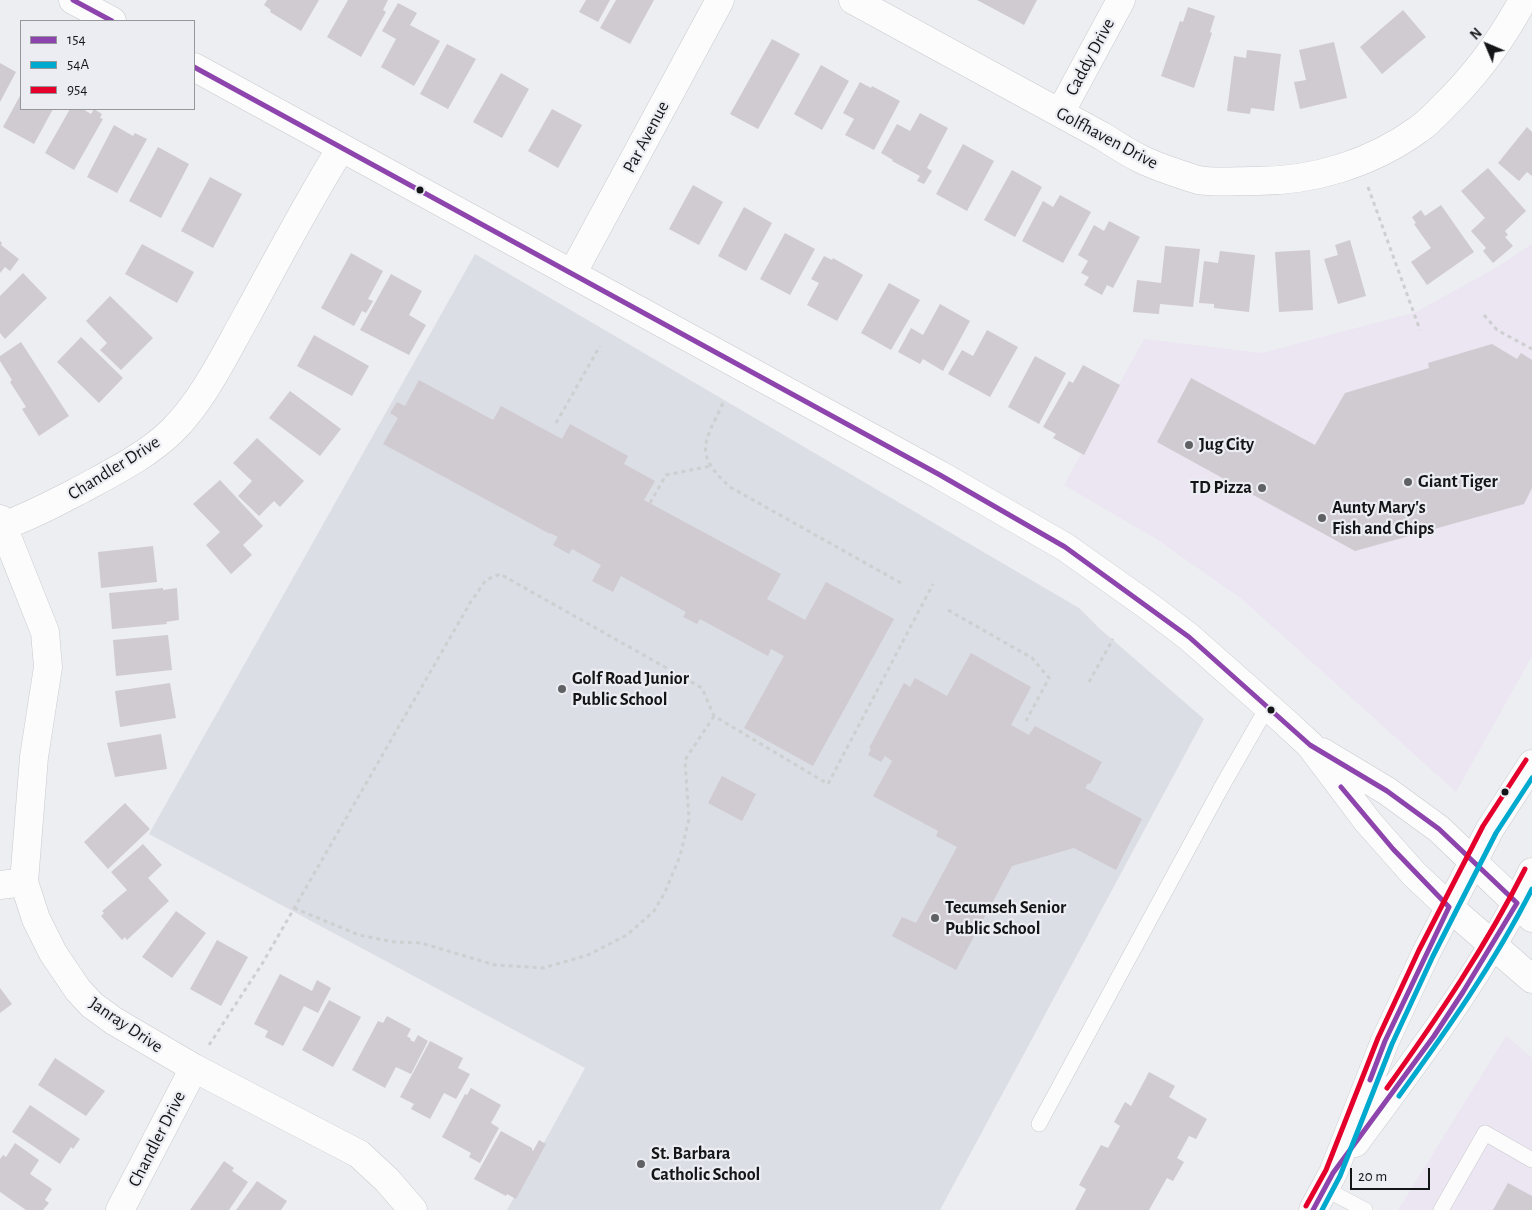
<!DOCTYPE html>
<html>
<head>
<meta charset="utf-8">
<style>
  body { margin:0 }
  #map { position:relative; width:1532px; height:1210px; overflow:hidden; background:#edeef2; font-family:"Alegreya Sans",sans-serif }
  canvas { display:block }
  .legend { position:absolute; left:20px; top:20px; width:175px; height:90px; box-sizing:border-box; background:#ecedf3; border:1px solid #96979b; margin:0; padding:6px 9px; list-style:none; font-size:15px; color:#141516 }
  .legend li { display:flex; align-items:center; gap:10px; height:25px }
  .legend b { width:25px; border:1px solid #96979b }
  .north { position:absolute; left:1462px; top:20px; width:50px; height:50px; -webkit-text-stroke:4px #ecedf3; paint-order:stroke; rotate:315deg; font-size:14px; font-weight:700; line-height:20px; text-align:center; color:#141516 }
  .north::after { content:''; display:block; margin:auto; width:18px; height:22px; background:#141516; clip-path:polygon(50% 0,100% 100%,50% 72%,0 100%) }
  .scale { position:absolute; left:1350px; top:1168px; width:80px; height:22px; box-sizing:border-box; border:2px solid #141516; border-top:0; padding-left:6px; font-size:15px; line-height:18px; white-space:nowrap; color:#141516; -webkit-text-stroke:4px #ecedf3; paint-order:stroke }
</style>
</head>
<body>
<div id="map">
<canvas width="1532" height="1210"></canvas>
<ul class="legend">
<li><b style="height:6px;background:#8e44ad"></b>154</li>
<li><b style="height:6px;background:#00a9ce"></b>54A</li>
<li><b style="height:6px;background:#e4002b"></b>954</li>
</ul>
<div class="north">N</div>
<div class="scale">20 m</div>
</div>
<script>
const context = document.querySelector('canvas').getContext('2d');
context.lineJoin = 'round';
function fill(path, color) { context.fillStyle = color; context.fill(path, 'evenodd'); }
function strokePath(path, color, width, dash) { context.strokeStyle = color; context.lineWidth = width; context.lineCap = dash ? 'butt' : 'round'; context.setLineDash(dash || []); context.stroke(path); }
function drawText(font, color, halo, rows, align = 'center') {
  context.font = font + ' "Alegreya Sans",sans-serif'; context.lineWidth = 4.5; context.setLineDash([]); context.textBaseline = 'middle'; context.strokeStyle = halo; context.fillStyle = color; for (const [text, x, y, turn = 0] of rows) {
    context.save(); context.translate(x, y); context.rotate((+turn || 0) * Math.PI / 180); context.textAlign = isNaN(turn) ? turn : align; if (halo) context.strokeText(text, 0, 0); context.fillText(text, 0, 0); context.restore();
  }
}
fill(new Path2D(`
  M 1532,244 L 1532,656 L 1456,792 L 1243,600 L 1158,540 L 1064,485 L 1144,339 L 1262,353 L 1416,312 L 1494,269 Z
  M 1506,1036 L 1532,1058 L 1532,1210 L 1398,1210 Z`), '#ece5f2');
fill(new Path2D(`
  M 475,254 L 1079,608 L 1099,628 L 1204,719 L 940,1210 L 507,1210 L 585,1068 L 149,834 Z`), '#dcdee6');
fill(new Path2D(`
  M 267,0 L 319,0 L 301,31 L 270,12 L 271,10 L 264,5 Z
  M 348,0 L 388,0 L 383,10 L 386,12 L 361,57 L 327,37 Z
  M 586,0 L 610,0 L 598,22 L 579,12 Z
  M 616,0 L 654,0 L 630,44 L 600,28 Z
  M 977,0 L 1037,0 L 1024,25 Z
  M 398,3 L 417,13 L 410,25 L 440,41 L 414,86 L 381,67 L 396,39 L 382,31 Z
  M 1188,7 L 1215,16 L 1210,32 L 1212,33 L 1194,88 L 1161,76 L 1180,21 L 1183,22 Z
  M 1403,10 L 1426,37 L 1382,74 L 1360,47 Z
  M 772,39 L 800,54 L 758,129 L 730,114 Z
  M 1334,42 L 1347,98 L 1300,109 L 1294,82 L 1306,80 L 1299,50 Z
  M 447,44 L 476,59 L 448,109 L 420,94 Z
  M 1247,50 L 1281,54 L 1274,111 L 1251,108 L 1250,114 L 1227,111 L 1234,56 L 1246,58 Z
  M 0,63 L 16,72 L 0,102 Z
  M 821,65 L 849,81 L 822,130 L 794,114 Z
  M 501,73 L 529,89 L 502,138 L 473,122 Z
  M 860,82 L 871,88 L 872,86 L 900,101 L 874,150 L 845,135 L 854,119 L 843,113 Z
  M 21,94 L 21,109 L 53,109 L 34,144 L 3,127 Z
  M 70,109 L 83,109 L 91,114 L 94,109 L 102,114 L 100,118 L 103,119 L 74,170 L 45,153 Z
  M 552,109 L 582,125 L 558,168 L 528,151 Z
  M 920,113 L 948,128 L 927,168 L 932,171 L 924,184 L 917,181 L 920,176 L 892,161 L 893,160 L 881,153 L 897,124 L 910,131 Z
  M 114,125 L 133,136 L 135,133 L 147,139 L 117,193 L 87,177 Z
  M 1527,127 L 1532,132 L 1532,176 L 1527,172 L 1519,181 L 1498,163 Z
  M 963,144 L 994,161 L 967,211 L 936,194 Z
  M 158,147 L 189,164 L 161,218 L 129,201 Z
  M 1488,168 L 1526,211 L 1505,231 L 1508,235 L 1505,237 L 1513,246 L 1493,263 L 1483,251 L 1486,248 L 1471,231 L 1485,218 L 1461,191 Z
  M 1012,170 L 1042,187 L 1015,237 L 984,220 Z
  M 210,177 L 242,194 L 213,248 L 181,231 Z
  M 693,185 L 723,202 L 699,245 L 669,229 Z
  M 1060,195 L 1091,212 L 1063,263 L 1022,241 L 1043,201 L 1053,207 Z
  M 1441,205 L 1474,252 L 1427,285 L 1411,262 L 1431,248 L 1414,224 L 1416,223 L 1412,217 L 1421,210 L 1425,216 Z
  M 744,207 L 772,223 L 746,271 L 718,256 Z
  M 1109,221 L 1140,237 L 1113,288 L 1107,285 L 1102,295 L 1084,285 L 1089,277 L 1081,273 L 1088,261 L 1078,255 L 1094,225 L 1104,231 Z
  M 785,233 L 815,249 L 790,295 L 760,279 Z
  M 1350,240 L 1366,296 L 1338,304 L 1324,259 L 1338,255 L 1335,245 Z
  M 0,241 L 2,243 L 1,245 L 19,259 L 10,271 L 5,267 L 0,273 Z
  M 142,244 L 194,272 L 177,303 L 125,274 Z
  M 1165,246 L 1200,249 L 1193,307 L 1160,304 L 1159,314 L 1133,312 L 1137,280 L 1161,283 Z
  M 1310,250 L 1313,310 L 1279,312 L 1275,252 Z
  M 1220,251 L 1255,255 L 1249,312 L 1214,308 L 1214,304 L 1199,303 L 1204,261 L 1218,263 Z
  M 351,253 L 383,271 L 368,299 L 373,301 L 366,313 L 362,311 L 354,326 L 321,308 Z
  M 824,256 L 832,260 L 833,258 L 863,275 L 837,321 L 807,305 L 819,283 L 811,279 Z
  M 23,273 L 47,298 L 5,339 L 0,333 L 0,296 Z
  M 391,274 L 422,291 L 409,315 L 426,325 L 409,355 L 360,330 Z
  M 889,283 L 920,300 L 891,350 L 861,333 Z
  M 110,296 L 153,338 L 121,370 L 100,350 L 107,343 L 86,321 Z
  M 940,304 L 970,321 L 943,371 L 923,359 L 920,364 L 898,352 L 911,328 L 923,335 Z
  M 987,330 L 1018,347 L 990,397 L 948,374 L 962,350 L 973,356 Z
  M 314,335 L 369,366 L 352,396 L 297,366 Z
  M 81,337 L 123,378 L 99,403 L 57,362 Z
  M 21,342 L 69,416 L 39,436 L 22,409 L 26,407 L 10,382 L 12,380 L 0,361 L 0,356 Z
  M 1492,344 L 1517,359 L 1521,353 L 1532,360 L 1532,488 L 1524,504 L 1355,551 L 1157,442 L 1191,378 L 1315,445 L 1345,393 L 1429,368 L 1428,363 Z
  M 1035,356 L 1066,373 L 1039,424 L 1008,407 Z
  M 1083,365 L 1120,385 L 1084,455 L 1053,438 L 1056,434 L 1043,427 L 1069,381 L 1073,383 Z
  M 419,380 L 493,420 L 501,406 L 562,439 L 570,424 L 628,456 L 624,464 L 655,481 L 644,500 L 781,574 L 767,599 L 805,620 L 826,582 L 894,619 L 813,766 L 744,728 L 784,656 L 771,649 L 768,656 L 700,619 L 697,624 L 683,617 L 686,612 L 621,576 L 613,592 L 592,581 L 601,565 L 572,549 L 569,554 L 553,545 L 558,537 L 550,533 L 550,534 L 383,444 L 398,418 L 390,413 L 397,402 L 405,406 Z
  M 290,391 L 341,429 L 320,456 L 269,418 Z
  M 257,438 L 304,481 L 280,507 L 274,501 L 259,516 L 238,496 L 252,481 L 233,463 Z
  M 220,480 L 263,526 L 243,545 L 252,555 L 231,574 L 206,545 L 220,532 L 193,504 Z
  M 153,546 L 157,582 L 101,588 L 98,552 Z
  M 163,588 L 163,590 L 177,588 L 179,620 L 166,622 L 167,624 L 112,629 L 109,593 Z
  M 168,635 L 172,670 L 116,676 L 113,640 Z
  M 971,653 L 1031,687 L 1011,725 L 1029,735 L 1035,726 L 1102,762 L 1090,784 L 1088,783 L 1085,788 L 1142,819 L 1116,870 L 1074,848 L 1012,866 L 956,970 L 892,936 L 902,917 L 916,923 L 957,847 L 936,836 L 938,831 L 873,796 L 892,761 L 885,756 L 881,762 L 868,755 L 871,749 L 869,748 L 904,683 L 910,687 L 915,678 L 947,696 Z
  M 170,683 L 176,718 L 120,727 L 115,691 Z
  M 161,734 L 167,769 L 115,777 L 107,743 Z
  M 722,776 L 756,794 L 742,821 L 708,803 Z
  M 125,803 L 150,829 L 108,869 L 84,842 Z
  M 143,844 L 162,865 L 148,878 L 169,901 L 127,940 L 125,937 L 122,940 L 101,916 L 104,913 L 102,911 L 127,890 L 111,872 Z
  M 176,911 L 206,933 L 172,978 L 142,957 Z
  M 217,940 L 248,957 L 221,1006 L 190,989 Z
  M 280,974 L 312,991 L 317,980 L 331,988 L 318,1013 L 304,1006 L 283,1046 L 265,1037 L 268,1031 L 254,1024 Z
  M 0,988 L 12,1004 L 0,1013 Z
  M 329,1000 L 361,1017 L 333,1067 L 302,1050 Z
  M 387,1016 L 411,1029 L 407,1036 L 411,1039 L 410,1040 L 414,1042 L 418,1035 L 428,1041 L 411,1074 L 396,1067 L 385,1088 L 352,1070 L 378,1021 L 383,1023 Z
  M 430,1041 L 463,1058 L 458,1068 L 470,1074 L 456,1099 L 444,1093 L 430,1119 L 411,1109 L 414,1104 L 400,1097 Z
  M 55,1058 L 105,1091 L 86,1116 L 38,1085 Z
  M 1149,1072 L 1175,1086 L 1169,1097 L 1207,1119 L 1196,1139 L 1189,1136 L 1177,1158 L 1184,1162 L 1173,1181 L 1167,1178 L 1149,1210 L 1075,1210 L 1086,1189 L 1079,1185 L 1101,1145 L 1108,1148 L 1120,1126 L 1114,1122 L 1125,1102 L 1131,1106 Z
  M 471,1088 L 501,1105 L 491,1123 L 499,1128 L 480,1163 L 469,1157 L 471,1153 L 442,1137 L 465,1094 L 467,1095 Z
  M 30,1105 L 80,1139 L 73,1149 L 71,1147 L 60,1164 L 12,1132 Z
  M 501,1131 L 532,1148 L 532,1150 L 533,1151 L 539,1140 L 546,1144 L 516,1199 L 507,1194 L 506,1196 L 474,1179 Z
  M 15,1143 L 39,1160 L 30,1174 L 52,1189 L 45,1200 L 49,1203 L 43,1210 L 26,1210 L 0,1192 L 0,1159 L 3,1155 L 6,1157 Z
  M 224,1161 L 234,1168 L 232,1171 L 248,1182 L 229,1210 L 190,1210 Z
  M 257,1181 L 287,1201 L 281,1210 L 236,1210 Z
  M 1508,1183 L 1532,1196 L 1532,1210 L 1493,1210 Z`), '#d0cad1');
const lane = new Path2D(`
  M 1039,1124 L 1221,788 L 1268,706
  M 1325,1189 L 1365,1210
  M 1441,1210 L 1485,1133 L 1532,1160`);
const street = new Path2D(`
  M 853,0 L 1102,136 C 1115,144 1128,153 1141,159 C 1157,167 1182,175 1198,180 C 1213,183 1236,181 1252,181 C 1311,182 1371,164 1419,129 C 1428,123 1436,114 1444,106 C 1477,74 1501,41 1523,0
  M 1060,113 L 1121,0
  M 572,274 L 720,0
  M 0,519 L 45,632 L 48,667 L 34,757 L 24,882 L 36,919 L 53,953 L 78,990 L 92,1005 L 114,1021 L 194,1068 L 359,1154 L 387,1180 L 413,1210
  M 0,527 C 29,517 55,503 82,489 C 113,472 146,456 172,431 C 204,399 224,356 246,317 C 277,260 307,203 341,148
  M 0,885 L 24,882
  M 120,1210 L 194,1068`);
const secondary = new Path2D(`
  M 73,0 L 112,21
  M 194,67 L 940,475 L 1065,547 L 1151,608 L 1189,637 L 1284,721 L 1310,745 L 1368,822 L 1414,874 L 1449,907 L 1532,979
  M 1322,752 L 1387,791 L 1439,829 L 1532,918
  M 1355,1143 C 1419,1056 1485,970 1532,872
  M 1313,1210 L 1333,1173 L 1385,1041 L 1426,953 L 1490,829 L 1532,764`);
strokePath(lane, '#c9cacd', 16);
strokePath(street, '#c9cacd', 29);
strokePath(secondary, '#c9cacd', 29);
strokePath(new Path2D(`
  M 1368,187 L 1420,330
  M 1484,315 L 1497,330 L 1532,349
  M 723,403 C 704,444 693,453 730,487 L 901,583
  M 556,423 L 600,346
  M 650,503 L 666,475 L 711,466
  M 948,610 L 1032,658 L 1049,678 L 1026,721
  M 1089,682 L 1113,639
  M 294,908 L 359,935 L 394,942 L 421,943 L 495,965 L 543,968 L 588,955 L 627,935 L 654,911 L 665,892 L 680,856 L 689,819 L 685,760 L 714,716
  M 209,1045 L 262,964 L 470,603 L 486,580 L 500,574 L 702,688 L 714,716 L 828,784 L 933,584`), '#cecfd0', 3, [4, 4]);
strokePath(lane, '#fcfcfd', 15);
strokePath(street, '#fcfcfd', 28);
strokePath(secondary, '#fcfcfd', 28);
strokePath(new Path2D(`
  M 73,0 L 112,21
  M 194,67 L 940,475 L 1065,547 L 1189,637 L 1310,745 L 1387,791 L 1439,829 L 1517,903 L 1463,992 L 1434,1036 L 1333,1173 L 1313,1210
  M 1341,787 L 1393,849 L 1449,907 L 1385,1041 L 1370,1080`), '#8e44ad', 5);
strokePath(new Path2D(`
  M 1399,1096 C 1447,1030 1495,962 1532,889
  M 1322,1210 L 1340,1176 L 1392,1044 L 1433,956 L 1496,833 L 1532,778`), '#00a9ce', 5);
strokePath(new Path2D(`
  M 1387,1088 C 1438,1017 1486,946 1525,869
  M 1306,1206 L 1326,1170 L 1378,1038 L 1419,950 L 1483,826 L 1526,760`), '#e4002b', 5);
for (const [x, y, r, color] of [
  [420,190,4.5,"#141516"],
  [1189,445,5,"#606163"],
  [1408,482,5,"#606163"],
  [1262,488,5,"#606163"],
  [1322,518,5,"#606163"],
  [562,689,5,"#606163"],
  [1271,710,4.5,"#141516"],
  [1505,792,4.5,"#141516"],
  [935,918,5,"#606163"],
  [641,1164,5,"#606163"]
]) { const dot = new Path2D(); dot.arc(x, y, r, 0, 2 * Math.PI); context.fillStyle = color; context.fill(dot); strokePath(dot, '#ecedf3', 2); }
drawText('18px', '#141516', '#ecedf3', [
  ["Caddy Drive",1090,57,-62],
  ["Par Avenue",646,137,-62],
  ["Golfhaven Drive",1107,138,28],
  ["Chandler Drive",114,468,-32],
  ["Janray Drive",126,1025,34],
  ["Chandler Drive",157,1139,-63]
]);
drawText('bold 18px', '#141516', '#ecedf3', [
  ["Jug City",1199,445],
  ["Giant Tiger",1418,482],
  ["TD Pizza",1252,488,"right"],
  ["Aunty Mary's",1332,508],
  ["Fish and Chips",1332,529],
  ["Golf Road Junior",572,679],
  ["Public School",572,700],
  ["Tecumseh Senior",945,908],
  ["Public School",945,929],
  ["St. Barbara",651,1154],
  ["Catholic School",651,1175]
], 'left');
</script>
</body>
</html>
